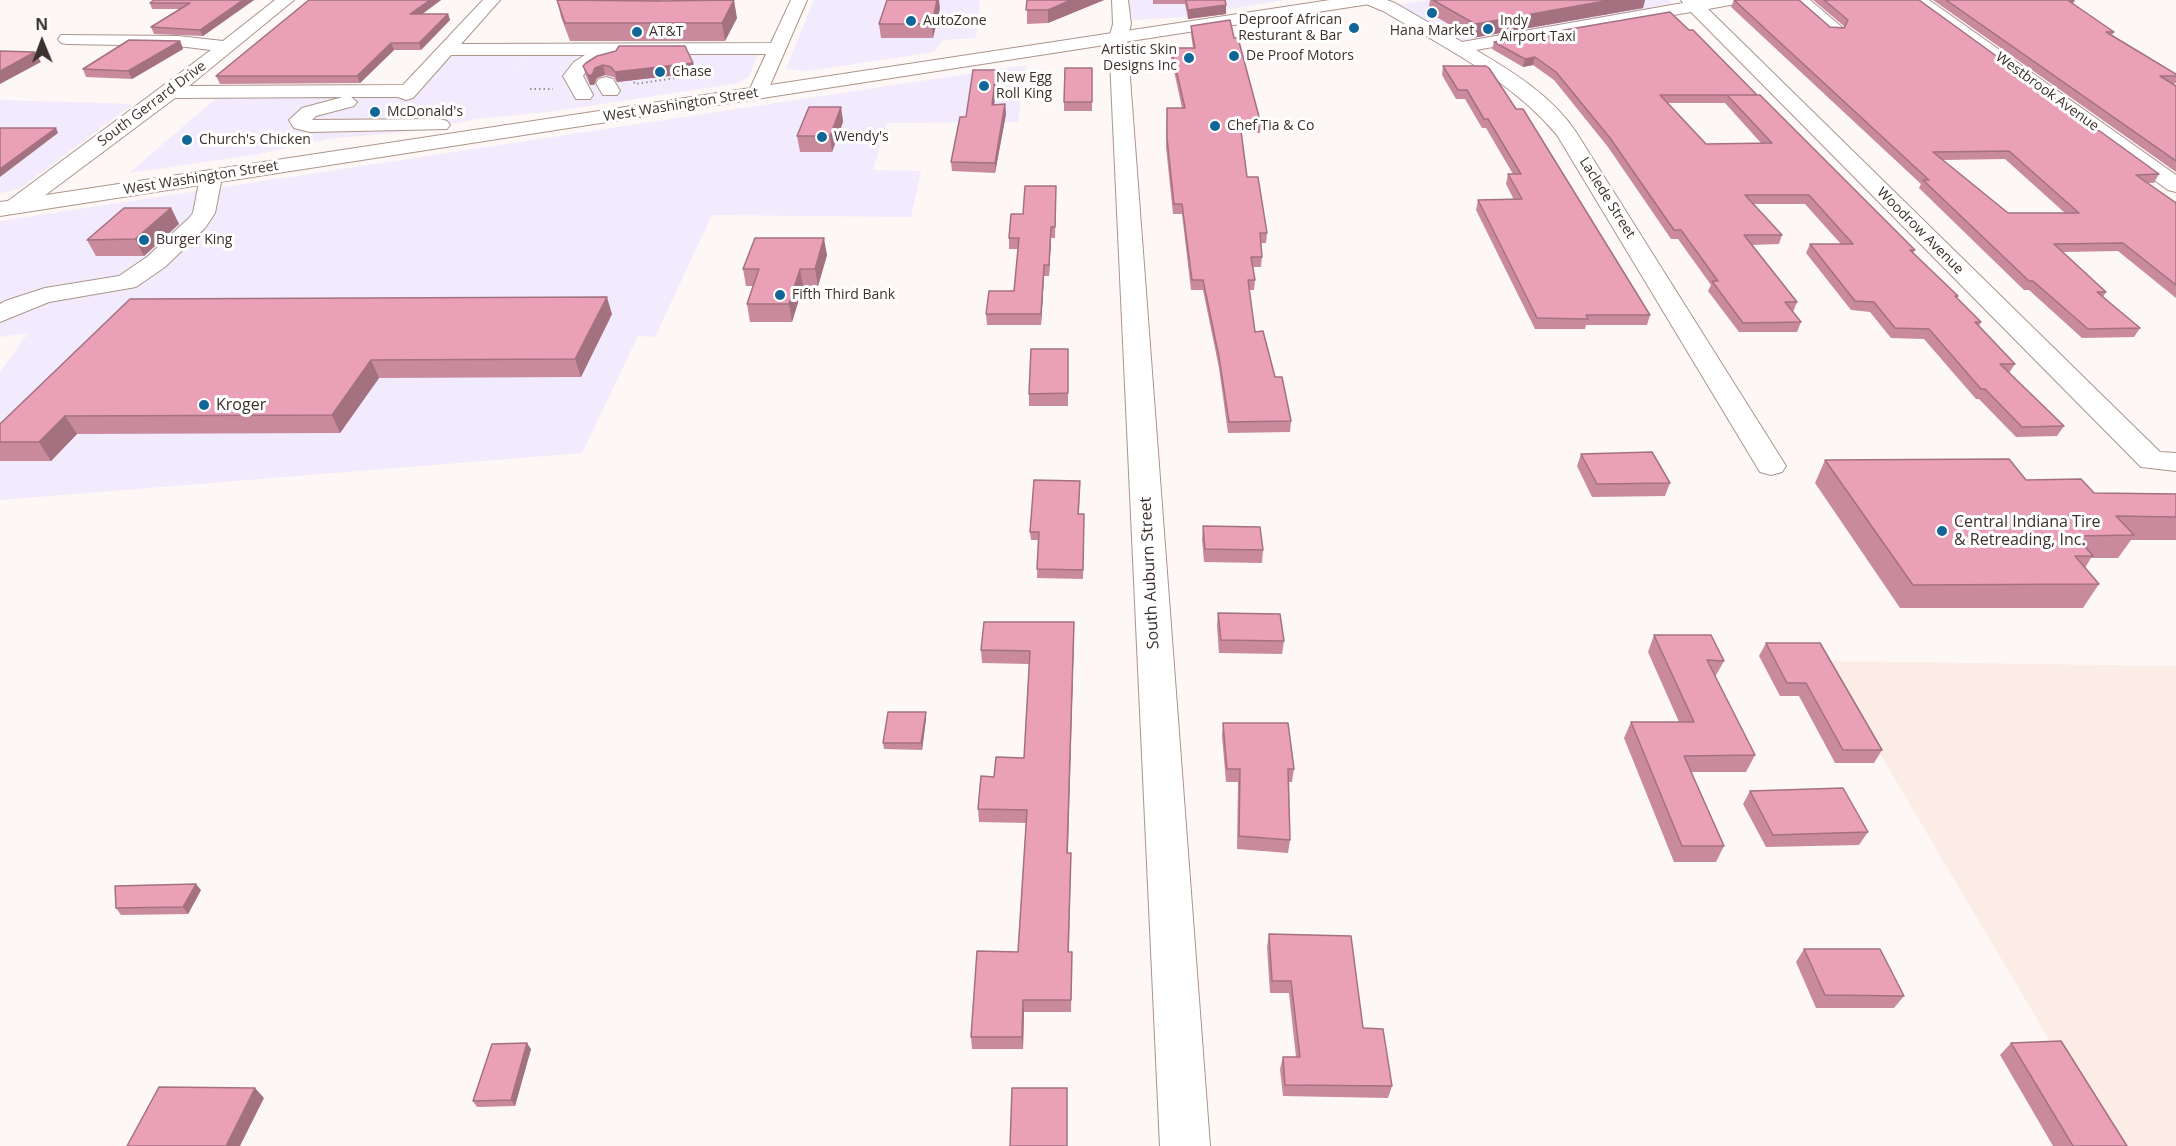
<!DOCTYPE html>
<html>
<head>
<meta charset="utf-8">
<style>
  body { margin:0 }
  #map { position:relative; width:2176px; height:1146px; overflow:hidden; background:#fdf7f5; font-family:"Open Sans",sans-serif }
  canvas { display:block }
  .north { position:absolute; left:12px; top:12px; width:60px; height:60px; -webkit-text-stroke:4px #fff; paint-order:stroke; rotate:359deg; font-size:16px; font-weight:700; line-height:24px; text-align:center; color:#3c312c }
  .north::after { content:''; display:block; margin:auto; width:21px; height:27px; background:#3c312c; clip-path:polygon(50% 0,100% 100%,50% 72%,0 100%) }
</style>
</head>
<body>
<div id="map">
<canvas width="2176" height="1146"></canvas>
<div class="north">N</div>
</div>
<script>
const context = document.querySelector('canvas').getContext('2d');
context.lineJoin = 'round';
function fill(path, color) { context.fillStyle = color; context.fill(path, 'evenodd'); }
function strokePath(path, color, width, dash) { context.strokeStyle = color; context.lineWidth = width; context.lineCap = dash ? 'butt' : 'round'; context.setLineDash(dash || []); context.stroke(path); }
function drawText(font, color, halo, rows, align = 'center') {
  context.font = font + ' "Open Sans",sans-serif'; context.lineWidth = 6; context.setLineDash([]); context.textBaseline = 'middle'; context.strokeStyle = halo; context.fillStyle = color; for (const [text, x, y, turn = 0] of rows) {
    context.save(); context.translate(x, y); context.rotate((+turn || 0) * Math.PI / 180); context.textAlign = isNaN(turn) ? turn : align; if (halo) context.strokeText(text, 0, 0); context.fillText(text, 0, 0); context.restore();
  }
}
fill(new Path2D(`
  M 814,0 L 980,0 L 976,38 L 943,40 L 934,52 L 808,71 L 786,69 Z
  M 1125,0 L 1285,0 L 1181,17 L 1133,20 Z
  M 1428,0 L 1669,0 L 1677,8 L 1458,43 L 1394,5 Z
  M 534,46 L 760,49 L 749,77 L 739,83 L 549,112 L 476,119 L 415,131 L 328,139 L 253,155 L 129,173 L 221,94 L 411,92 L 448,49 L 531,49 L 501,88 Z
  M 1026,65 L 1018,122 L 887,123 L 873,170 L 921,171 L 911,217 L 712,215 L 655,337 L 638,336 L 582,453 L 0,500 L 0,372 L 28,333 L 0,337 L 0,221 Z
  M 0,100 L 133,104 L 21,188 L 0,194 Z`), '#f1ebfd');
fill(new Path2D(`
  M 1825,661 L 2176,666 L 2176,1146 L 2112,1146 Z`), '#fbece6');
const minor = new Path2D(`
  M 275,0 L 294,0 L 189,86 L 403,85 L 483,0 L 500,0 L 461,44 L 771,43 L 791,0 L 807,0 L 765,97 L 751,97 L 748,93 L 766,54 L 620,54 L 618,59 C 603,63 592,62 583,76 L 593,95 L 590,99 L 576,99 L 563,76 L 574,62 L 585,55 L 451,55 L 413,98 L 406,100 L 398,97 L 351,97 L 357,102 L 354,106 L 316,116 L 312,120 L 440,119 L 447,121 L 450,125 L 447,129 L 310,132 L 294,128 L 289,120 L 302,108 L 343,97 L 175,98 L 24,211 L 16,213 L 8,211 L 5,206 L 8,201 L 211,50 L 178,46 L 67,44 L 61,43 L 58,39 L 61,35 L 178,36 L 223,41 Z
  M 1112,0 L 1128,0 L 1131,24 L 1127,38 L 1210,1146 L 1160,1146 L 1109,38 L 1113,24 Z
  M 1364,0 L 1387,0 L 1395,3 L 1462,42 L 1683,3 L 1681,0 L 1738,0 L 1736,4 L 1708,9 L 2160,452 L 2176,453 L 2176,471 L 2141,467 L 1691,12 L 1476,50 C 1513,72 1552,96 1576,132 L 1786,466 L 1782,472 L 1771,475 L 1760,472 L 1557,135 C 1510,79 1445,48 1383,11 L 1366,4 Z
  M 1792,0 L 1810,0 L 1844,29 L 1841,33 L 1829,33 Z
  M 1910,0 L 1929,0 L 2176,175 L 2176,192 L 2168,190 Z
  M 606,77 L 613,79 L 620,91 L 617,95 L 603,95 L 596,83 L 599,79 Z
  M 211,170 L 219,172 L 222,177 L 215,213 L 205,228 L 165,267 L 136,287 L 49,302 L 0,322 L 0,304 L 5,301 L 45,288 L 119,276 L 147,257 L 189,218 L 193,213 L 200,177 L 203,172 Z`);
const major = new Path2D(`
  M 1330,0 L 1371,0 L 1369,4 L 1363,5 L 0,216 L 0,202 Z`);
strokePath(minor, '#ae9489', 2);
strokePath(major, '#ae9489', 2);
strokePath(new Path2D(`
  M 634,82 L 635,84 L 696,75 L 696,69
  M 530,89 L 553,89`), '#9c9490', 2, [1.5, 3]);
fill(minor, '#fff');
fill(major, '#fff');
fill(new Path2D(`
  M 254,0 L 203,36 L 154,34 L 151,27 L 181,9 L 152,9 L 150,3 Z
  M 309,0 L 441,0 L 422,14 L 448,14 L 450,20 L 421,50 L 394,50 L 360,83 L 220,84 L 216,76 Z
  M 557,0 L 660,0 L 737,18 L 725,41 L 570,41 L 561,17 Z
  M 1027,0 L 1104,0 L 1048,23 L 1027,24 Z
  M 1153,0 L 1225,0 L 1226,5 L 1226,14 L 1188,19 L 1185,4 L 1153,4 Z
  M 1430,0 L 1645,0 L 1643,8 L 1472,38 L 1428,12 Z
  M 1734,0 L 1830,27 L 1844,28 L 1845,27 L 1813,0 L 1919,0 L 2159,174 L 2154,183 L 2147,183 L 2176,203 L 2176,298 L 2118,251 L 2063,252 L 2106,292 L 2103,297 L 2140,328 L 2134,337 L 2082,338 L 2029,290 L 2024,290 L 1919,188 L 1921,184 L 1731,7 ZM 2005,159 L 2065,213 L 2008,213 L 1943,160 Z
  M 1933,0 L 2072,0 L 2074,1 L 2073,4 L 2114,32 L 2112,35 L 2176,74 L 2176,83 L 2173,84 L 2176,86 L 2176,172 Z
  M 940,8 L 933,38 L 881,38 L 879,24 Z
  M 1191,26 L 1234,38 L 1261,124 L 1260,133 L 1241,132 L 1247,177 L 1267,233 L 1266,243 L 1261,243 L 1262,257 L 1261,267 L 1253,267 L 1255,280 L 1254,290 L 1249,290 L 1255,332 L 1275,377 L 1291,421 L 1290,432 L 1228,433 L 1219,368 L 1203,290 L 1191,290 L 1182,214 L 1173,214 L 1166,147 L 1167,108 L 1182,108 L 1171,57 L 1171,48 L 1193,48 L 1191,34 Z
  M 180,41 L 183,49 L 132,79 L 86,77 L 83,69 Z
  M 1494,42 L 1757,95 L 1915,250 L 1913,253 L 1958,296 L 1957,298 L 1981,322 L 1979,326 L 2015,364 L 2009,373 L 2064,426 L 2057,436 L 2016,437 L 1979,399 L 1976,399 L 1924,339 L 1891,338 L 1870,312 L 1851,310 L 1806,253 L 1810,244 L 1841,244 L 1805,204 L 1753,204 L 1782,235 L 1779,244 L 1751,245 L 1797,302 L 1793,312 L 1801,322 L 1797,332 L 1739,332 L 1708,291 L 1711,285 L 1678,239 L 1671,239 L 1608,147 L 1554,80 L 1533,65 L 1523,67 L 1492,49 ZM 1668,103 L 1725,103 L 1761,143 L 1706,144 Z
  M 586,63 L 693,63 L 695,73 L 617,82 L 614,77 L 605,75 L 597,78 L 594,85 L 590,85 L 586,76 L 583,66 Z
  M 1443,66 L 1486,66 L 1650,315 L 1647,325 L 1586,325 L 1585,329 L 1535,329 L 1476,210 L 1478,200 L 1514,200 L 1506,184 L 1508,174 L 1513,174 L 1486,128 L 1482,128 L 1465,99 L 1456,99 L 1442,75 Z
  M 1092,68 L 1092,111 L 1064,111 L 1064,102 Z
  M 996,70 L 997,79 L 994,105 L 1005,104 L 1006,114 L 995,173 L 952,171 L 951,162 L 966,117 Z
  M 841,107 L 843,122 L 832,152 L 800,152 L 797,136 Z
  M 1056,197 L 1055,238 L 1051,238 L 1049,276 L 1044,276 L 1041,325 L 987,325 L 986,314 L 1014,291 L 1018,249 L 1009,249 L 1009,238 L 1023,214 Z
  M 171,208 L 179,224 L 144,256 L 96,256 L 87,240 Z
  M 827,255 L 818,286 L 803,286 L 792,322 L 750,322 L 747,304 L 753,286 L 746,286 L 743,269 Z
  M 612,314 L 581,377 L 379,378 L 340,433 L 77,434 L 51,461 L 0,461 L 0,424 Z
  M 1068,349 L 1068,406 L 1029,406 L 1029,394 Z
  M 1581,454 L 1670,483 L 1665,496 L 1592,497 L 1577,466 Z
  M 1825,460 L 2026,480 L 2094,493 L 2176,494 L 2176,540 L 2131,540 L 2118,558 L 2091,558 L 2085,568 L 2099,584 L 2083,608 L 1900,608 L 1815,483 Z
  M 1080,481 L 1079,514 L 1084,514 L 1083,579 L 1037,578 L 1038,540 L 1031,540 L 1030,532 Z
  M 1203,526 L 1263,550 L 1262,563 L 1204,562 L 1202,539 Z
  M 1218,613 L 1284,641 L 1282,654 L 1219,653 L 1217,626 Z
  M 1074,635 L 1068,853 L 1071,853 L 1069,952 L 1072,952 L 1071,1012 L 1024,1012 L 1023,1049 L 972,1049 L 971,1037 L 1018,952 L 1026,823 L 979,822 L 978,809 L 1024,758 L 1029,664 L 982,663 L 981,650 Z
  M 1654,635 L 1724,661 L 1715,677 L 1755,755 L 1746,772 L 1691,772 L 1724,846 L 1716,862 L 1674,862 L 1624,738 L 1631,722 L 1679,722 L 1648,652 Z
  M 1766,643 L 1882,750 L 1874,763 L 1835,763 L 1799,696 L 1780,696 L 1759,656 Z
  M 926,712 L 926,719 L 922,750 L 884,749 L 883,743 Z
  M 1223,723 L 1294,769 L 1292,782 L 1289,782 L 1290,840 L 1288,853 L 1237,849 L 1238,782 L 1226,782 L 1222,736 Z
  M 1750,791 L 1868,832 L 1859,845 L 1766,847 L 1743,804 Z
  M 201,890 L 188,914 L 121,915 L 116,908 Z
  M 1269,934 L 1363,1028 L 1392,1086 L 1388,1098 L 1283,1096 L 1280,1069 L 1283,1057 L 1296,1057 L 1289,993 L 1270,993 L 1267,947 Z
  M 1804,949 L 1904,996 L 1894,1008 L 1816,1008 L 1796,962 Z
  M 2011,1043 L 2127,1146 L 2053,1146 L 2000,1055 Z
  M 531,1049 L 515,1106 L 477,1107 L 473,1101 Z`), '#c98a9e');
fill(new Path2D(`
  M 243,0 L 254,0 L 203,36 L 200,30 Z
  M 430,0 L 441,0 L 413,21 L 410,14 Z
  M 734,0 L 737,18 L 725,41 L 722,23 Z
  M 937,0 L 939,0 L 940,8 L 933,38 L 932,24 Z
  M 1071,0 L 1104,0 L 1048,23 L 1048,10 Z
  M 1611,0 L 1645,0 L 1643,8 L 1472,38 L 1475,24 Z
  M 1226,5 L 1226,14 L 1188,19 L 1188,10 Z
  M 448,14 L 450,20 L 421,50 L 419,43 Z
  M 180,41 L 183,49 L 132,79 L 128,71 Z
  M 391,43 L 394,50 L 360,83 L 357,76 Z
  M 35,52 L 41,62 L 0,84 L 0,71 Z
  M 1535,57 L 1533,65 L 1523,67 L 1525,59 Z
  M 693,63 L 695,73 L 617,82 L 615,72 Z
  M 603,65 L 605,75 L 597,78 L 594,85 L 590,85 L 588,75 L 595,68 Z
  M 996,70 L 997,79 L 993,114 L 992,105 Z
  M 1005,104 L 1006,114 L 995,173 L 995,163 Z
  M 841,107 L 843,122 L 832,152 L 830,136 Z
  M 56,128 L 58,133 L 0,177 L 0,169 Z
  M 171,208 L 179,224 L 144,256 L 135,239 Z
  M 1051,227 L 1051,238 L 1049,276 L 1049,265 Z
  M 824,238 L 827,255 L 818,286 L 815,269 Z
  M 1044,265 L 1044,276 L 1041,325 L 1041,314 Z
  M 800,269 L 803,286 L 792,322 L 789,304 Z
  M 607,297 L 612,314 L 581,377 L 575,359 Z
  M 371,360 L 379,378 L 340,433 L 332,415 Z
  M 65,416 L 77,434 L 51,461 L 39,442 Z
  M 1074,622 L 1074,635 L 1067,865 L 1067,853 Z
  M 926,712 L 926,719 L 922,750 L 921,743 Z
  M 196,884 L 201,890 L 188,914 L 183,907 Z
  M 1023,1000 L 1024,1012 L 1023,1049 L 1022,1037 Z
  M 527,1043 L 531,1049 L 515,1106 L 511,1100 Z
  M 255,1088 L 264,1098 L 240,1146 L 226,1146 Z`), '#a47181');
const building = new Path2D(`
  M 154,0 L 243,0 L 200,30 L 151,27 L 190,3 L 150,3 Z
  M 309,0 L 430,0 L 410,14 L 448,14 L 419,43 L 391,43 L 357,76 L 216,76 Z
  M 557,0 L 658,1 L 734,0 L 722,23 L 565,23 Z
  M 887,0 L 937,0 L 932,24 L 879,24 Z
  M 1027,0 L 1071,0 L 1048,10 L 1026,10 Z
  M 1186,0 L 1225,0 L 1226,5 L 1188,10 Z
  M 1433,0 L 1611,0 L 1475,24 Z
  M 1734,0 L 1799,0 L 1830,27 L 1844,28 L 1848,20 L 1824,0 L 1919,0 L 2159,174 L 2136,175 L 2176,203 L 2176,285 L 2123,243 L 2054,244 L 2106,292 L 2097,292 L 2140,328 L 2088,329 L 2033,281 L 2029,281 L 1923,180 L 1929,180 ZM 2009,151 L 2079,213 L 2008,213 L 1933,152 Z
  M 1946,0 L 2072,0 L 2074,1 L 2069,1 L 2114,32 L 2106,32 L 2176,74 L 2176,76 L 2160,76 L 2176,86 L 2176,161 Z
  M 1670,12 L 1689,30 L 1693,30 L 1757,95 L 1660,95 L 1706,144 L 1772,143 L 1727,95 L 1760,95 L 1915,250 L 1910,250 L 1958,296 L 1955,296 L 1981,322 L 1975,322 L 2015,364 L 2000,364 L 2064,426 L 2022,427 L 1985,389 L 1981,389 L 1929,329 L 1895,328 L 1874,302 L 1855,301 L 1810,244 L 1853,244 L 1809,195 L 1745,195 L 1782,235 L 1744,235 L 1797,302 L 1785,302 L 1801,322 L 1743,323 L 1712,281 L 1718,281 L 1681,230 L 1674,230 L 1610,138 L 1556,72 L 1535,57 L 1525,59 L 1494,42 Z
  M 1230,20 L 1234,38 L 1238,38 L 1261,124 L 1240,123 L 1247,177 L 1258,177 L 1267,233 L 1260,233 L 1262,257 L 1251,257 L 1255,280 L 1248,280 L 1255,332 L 1263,331 L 1275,377 L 1282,377 L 1291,421 L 1229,422 L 1219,357 L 1203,280 L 1192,280 L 1182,204 L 1174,204 L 1167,138 L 1167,108 L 1185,108 L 1171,48 L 1195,48 L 1191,26 Z
  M 129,40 L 180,41 L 128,71 L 83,69 Z
  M 619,46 L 685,46 L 693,63 L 615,72 L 611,67 L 603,65 L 595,68 L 592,75 L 588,75 L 583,66 L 586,63 L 597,56 L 616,51 Z
  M 0,51 L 35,52 L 0,71 Z
  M 1443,66 L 1486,66 L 1489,68 L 1516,109 L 1523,109 L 1650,315 L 1586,315 L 1588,319 L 1537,318 L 1478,200 L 1522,199 L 1508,174 L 1521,174 L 1488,119 L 1484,119 L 1467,90 L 1458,90 Z
  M 1065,68 L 1092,68 L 1092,102 L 1064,102 Z
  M 973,70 L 996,70 L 992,105 L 1005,104 L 995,163 L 951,162 L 960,117 L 966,117 Z
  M 809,107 L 841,107 L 830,136 L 797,136 Z
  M 0,128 L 56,128 L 0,169 Z
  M 1025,186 L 1056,186 L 1055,227 L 1051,227 L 1049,265 L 1044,265 L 1041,314 L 986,314 L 989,291 L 1014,291 L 1019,238 L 1009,238 L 1011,214 L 1023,214 Z
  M 124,208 L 171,208 L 135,239 L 87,240 Z
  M 755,238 L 824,238 L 815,269 L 800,269 L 789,304 L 747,304 L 759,269 L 743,269 Z
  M 607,297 L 575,359 L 371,360 L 332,415 L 65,416 L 39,442 L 0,442 L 0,424 L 130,299 Z
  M 1031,349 L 1068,349 L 1068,393 L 1029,394 Z
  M 1652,452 L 1670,483 L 1597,484 L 1581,454 Z
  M 2009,459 L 2026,480 L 2081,479 L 2094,493 L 2176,494 L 2176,517 L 2116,516 L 2134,535 L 2076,536 L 2093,556 L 2075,556 L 2099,584 L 1913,585 L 1825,460 Z
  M 1034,480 L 1080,481 L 1078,514 L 1084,514 L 1083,570 L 1037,569 L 1039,532 L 1030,532 Z
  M 1203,526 L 1260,527 L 1263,550 L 1205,549 Z
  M 1218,613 L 1280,614 L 1284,641 L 1221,640 Z
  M 984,622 L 1074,622 L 1067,853 L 1071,853 L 1068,952 L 1072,952 L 1071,1000 L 1023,1000 L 1022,1037 L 971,1037 L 977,951 L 1018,952 L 1027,810 L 978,809 L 981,776 L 994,777 L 996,757 L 1024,758 L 1030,651 L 981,650 Z
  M 1654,635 L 1711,635 L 1724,661 L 1707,660 L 1755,755 L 1684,756 L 1724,846 L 1682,846 L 1631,722 L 1694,722 Z
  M 1766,643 L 1820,643 L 1882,750 L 1843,750 L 1806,683 L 1787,683 Z
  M 888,712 L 926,712 L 921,743 L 883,743 Z
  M 1223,723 L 1288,723 L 1294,769 L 1288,769 L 1290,840 L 1239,836 L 1240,769 L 1227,769 Z
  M 1843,788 L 1868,832 L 1773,835 L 1750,791 Z
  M 196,884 L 183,907 L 116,908 L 115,886 Z
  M 1269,934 L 1351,936 L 1363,1028 L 1383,1029 L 1392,1086 L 1285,1085 L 1283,1057 L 1300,1057 L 1291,981 L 1272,981 Z
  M 1804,949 L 1880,949 L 1904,996 L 1825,995 Z
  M 2061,1041 L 2127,1146 L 2073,1146 L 2011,1043 Z
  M 527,1043 L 511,1100 L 473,1101 L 492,1044 Z
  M 159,1087 L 255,1088 L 226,1146 L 127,1146 Z
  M 1012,1088 L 1067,1088 L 1067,1146 L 1010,1146 Z`);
fill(building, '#eaa1b8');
strokePath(building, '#a47181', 1.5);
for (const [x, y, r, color] of [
  [1432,13,6,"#0f6697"],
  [911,21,6,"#0f6697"],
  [1354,28,6,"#0f6697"],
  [1488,29,6,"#0f6697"],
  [637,32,6,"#0f6697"],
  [1234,56,6,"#0f6697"],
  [1189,58,6,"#0f6697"],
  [660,72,6,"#0f6697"],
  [984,86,6,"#0f6697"],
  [375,112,6,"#0f6697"],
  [1215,126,6,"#0f6697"],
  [822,137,6,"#0f6697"],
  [187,140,6,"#0f6697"],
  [144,240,6,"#0f6697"],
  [780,295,6,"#0f6697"],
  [204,405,6,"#0f6697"],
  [1942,531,6,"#0f6697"]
]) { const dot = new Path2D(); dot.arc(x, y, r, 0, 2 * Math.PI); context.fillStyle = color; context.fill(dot); strokePath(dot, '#fff', 2); }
drawText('14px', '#3c312c', '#fff', [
  ["Deproof African",1342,20,"right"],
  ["Resturant & Bar",1342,36,"right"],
  ["AutoZone",923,21],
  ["Indy",1500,21],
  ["Airport Taxi",1500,37],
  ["Hana Market",1432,31,"center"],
  ["AT&T",649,32],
  ["Artistic Skin",1177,50,"right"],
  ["Designs Inc",1177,66,"right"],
  ["De Proof Motors",1246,56],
  ["Chase",672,72],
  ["New Egg",996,78],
  ["Roll King",996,94],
  ["McDonald's",387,112],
  ["Chef Tia & Co",1227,126],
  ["Wendy's",834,137],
  ["Church's Chicken",199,140],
  ["Burger King",156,240],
  ["Fifth Third Bank",792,295]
], 'left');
drawText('14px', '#3c312c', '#fff', [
  ["Westbrook Avenue",2047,92,36],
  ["South Gerrard Drive",152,104,-37],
  ["West Washington Street",681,105,-9],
  ["West Washington Street",201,178,-9],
  ["Laclede Street",1607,198,58],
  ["Woodrow Avenue",1920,231,45]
]);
drawText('16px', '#3c312c', '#fff', [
  ["Kroger",216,405],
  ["Central Indiana Tire",1954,522],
  ["& Retreading, Inc.",1954,540]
], 'left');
drawText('16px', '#3c312c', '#fff', [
  ["South Auburn Street",1150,573,-93]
]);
</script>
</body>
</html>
